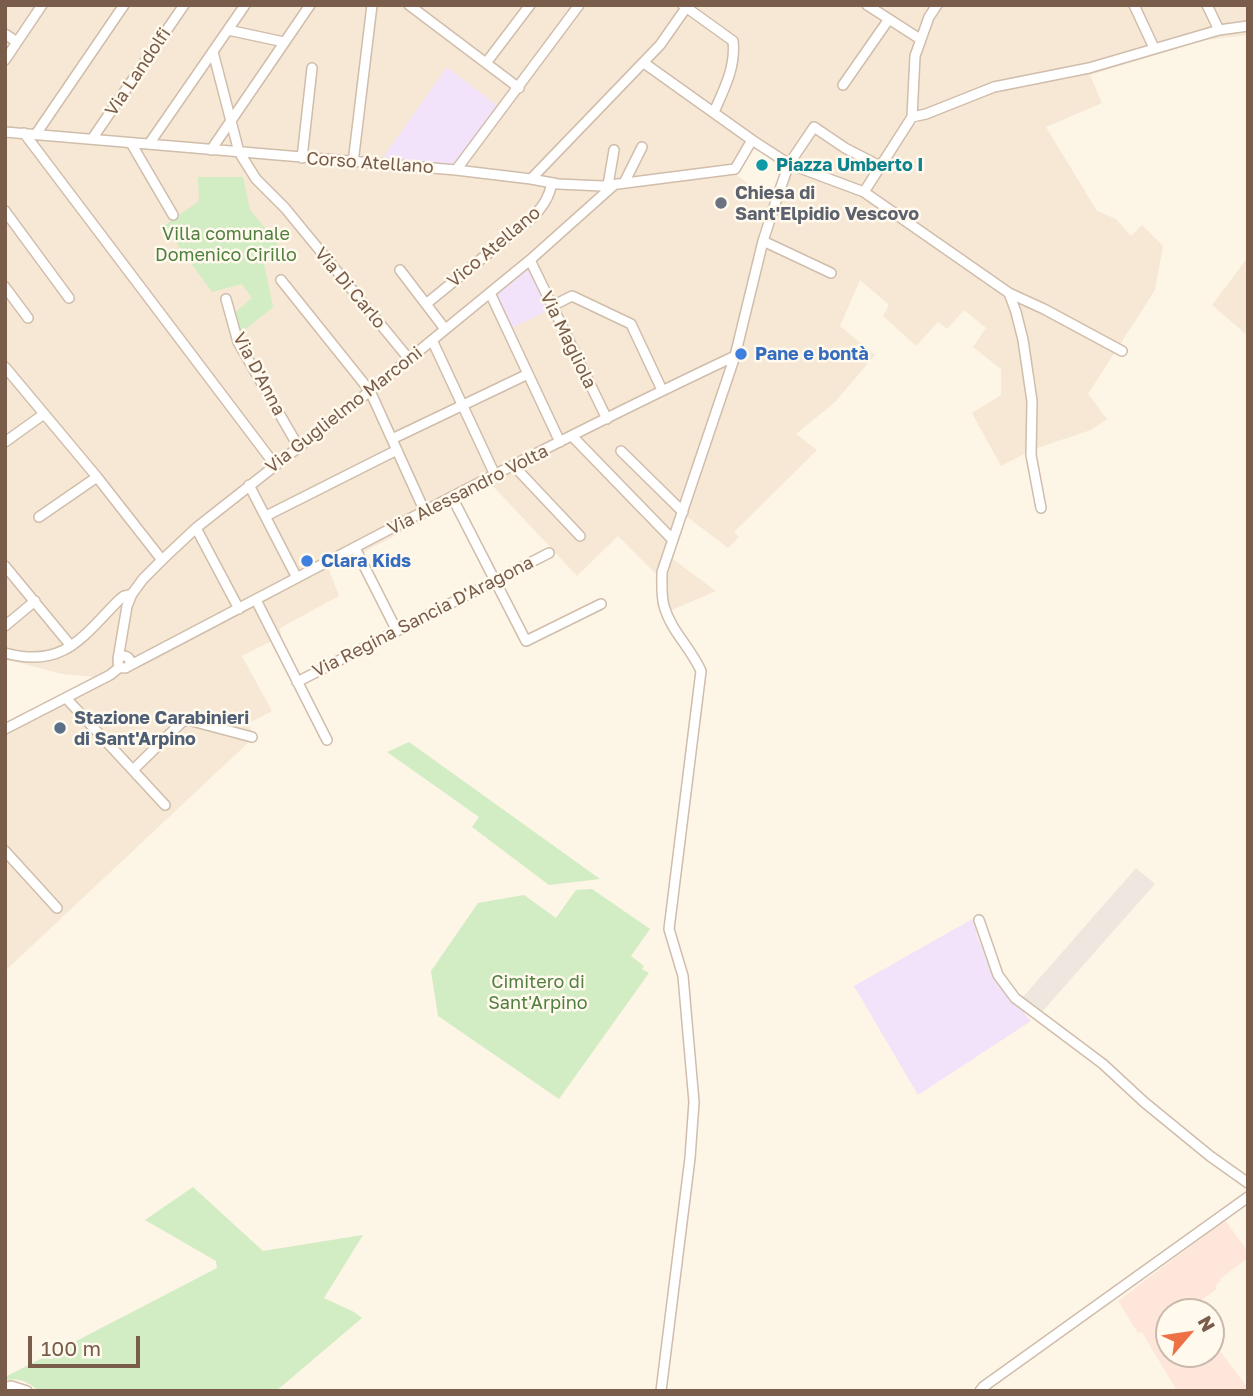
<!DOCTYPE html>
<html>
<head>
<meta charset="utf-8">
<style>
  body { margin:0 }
  #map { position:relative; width:1253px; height:1396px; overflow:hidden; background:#fdf5e6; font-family:"Golos Text",sans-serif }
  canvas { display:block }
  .frame { position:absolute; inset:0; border:7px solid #795c49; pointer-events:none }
  .north { position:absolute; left:1155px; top:1298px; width:70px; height:70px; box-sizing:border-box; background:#fff9ee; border:2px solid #c9baac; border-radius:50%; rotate:61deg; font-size:19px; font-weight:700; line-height:28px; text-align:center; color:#795c49 }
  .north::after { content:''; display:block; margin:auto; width:24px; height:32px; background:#ed7145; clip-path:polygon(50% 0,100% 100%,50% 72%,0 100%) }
  .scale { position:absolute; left:28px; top:1336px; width:112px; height:32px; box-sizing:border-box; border:4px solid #795c49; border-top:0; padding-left:9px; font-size:21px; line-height:24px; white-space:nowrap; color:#795c49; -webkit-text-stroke:5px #fff9ee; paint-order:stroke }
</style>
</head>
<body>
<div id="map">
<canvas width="1253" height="1396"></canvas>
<div class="frame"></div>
<div class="north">N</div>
<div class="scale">100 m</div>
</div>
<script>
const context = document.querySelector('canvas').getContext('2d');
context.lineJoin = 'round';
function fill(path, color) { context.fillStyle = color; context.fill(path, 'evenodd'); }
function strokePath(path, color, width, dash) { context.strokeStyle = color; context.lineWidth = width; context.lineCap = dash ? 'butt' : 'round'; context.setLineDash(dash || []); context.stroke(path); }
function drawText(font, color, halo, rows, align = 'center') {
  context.font = font + ' "Golos Text",sans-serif'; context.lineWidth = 5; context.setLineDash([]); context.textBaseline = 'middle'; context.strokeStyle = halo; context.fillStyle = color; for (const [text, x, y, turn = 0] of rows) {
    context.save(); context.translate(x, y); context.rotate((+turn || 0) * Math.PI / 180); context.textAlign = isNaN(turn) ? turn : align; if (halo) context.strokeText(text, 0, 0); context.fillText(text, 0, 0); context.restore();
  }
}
fill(new Path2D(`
  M 5,5 L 933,5 L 917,32 L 911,62 L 909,108 L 898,134 L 863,187 L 785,158 L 752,137 L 735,163 L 625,180 L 555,180 L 464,168 L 5,127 Z
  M 941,5 L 1248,5 L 1248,35 L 1205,40 L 1090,75 L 1102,103 L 1046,127 L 1097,211 L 1116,219 L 1131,236 L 1142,225 L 1163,246 L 1155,290 L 1088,394 L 1107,419 L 1091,430 L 1034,449 L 1001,466 L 972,413 L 1001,395 L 1001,369 L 973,347 L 986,328 L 964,310 L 947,329 L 938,322 L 916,346 L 883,316 L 889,305 L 860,280 L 840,326 L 875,355 L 835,402 L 796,434 L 817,450 L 734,532 L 739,537 L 728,548 L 686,516 L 670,557 L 716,591 L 663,614 L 659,577 L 618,536 L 577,576 L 492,485 L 329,570 L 339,596 L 280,628 L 281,636 L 242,656 L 272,711 L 251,722 L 250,741 L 5,971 L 5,724 L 96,677 L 62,674 L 5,659 L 5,138 L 461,175 L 585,189 L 734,173 L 753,187 L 781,193 L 792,170 L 855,192 L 865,197 L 882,166 L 913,126 L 925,117 L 915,109 L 916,80 L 923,41 L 931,20 Z
  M 1248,257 L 1248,336 L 1212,305 Z`), '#f6e8d4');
fill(new Path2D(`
  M 1225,1220 L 1248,1252 L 1248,1258 L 1220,1279 L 1220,1281 L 1215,1286 L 1217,1289 L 1189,1309 L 1191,1312 L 1169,1312 L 1169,1354 L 1211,1354 L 1211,1339 L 1248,1388 L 1248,1390 L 1177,1391 L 1142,1332 L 1138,1333 L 1118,1301 Z`), '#fee6da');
fill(new Path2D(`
  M 1136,868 L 1155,884 L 1041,1013 L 1023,997 Z`), '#eee7e0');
fill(new Path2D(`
  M 447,67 L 499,107 L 455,166 L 382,159 Z
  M 527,267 L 530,268 L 549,310 L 510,329 L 493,294 Z
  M 974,918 L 977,936 L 993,976 L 1031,1021 L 918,1095 L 854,986 Z`), '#f2e3fa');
fill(new Path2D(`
  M 198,177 L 243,177 L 250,210 L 280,247 L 264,263 L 273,307 L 241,333 L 236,312 L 252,298 L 242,284 L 212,292 L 164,226 L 199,201 Z
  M 409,742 L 600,879 L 549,885 L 472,827 L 479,817 L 387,752 Z
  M 592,889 L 650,929 L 631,956 L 644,966 L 642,969 L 649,973 L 559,1099 L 438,1016 L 431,971 L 478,903 L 524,895 L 556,918 L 576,890 Z
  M 193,1187 L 263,1251 L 363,1235 L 324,1298 L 354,1312 L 362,1318 L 276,1391 L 244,1391 L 243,1389 L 240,1391 L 38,1391 C 29,1382 18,1377 5,1381 L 5,1377 L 54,1352 L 58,1356 L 57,1351 L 217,1268 L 216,1261 L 145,1220 Z`), '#d2ecc3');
const minor = new Path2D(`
  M 409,5 L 519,88
  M 683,5 L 733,41 C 736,67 724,89 714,112
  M 867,5 L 920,39
  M 1134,5 L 1154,48
  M 1207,5 L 1219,30
  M 228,30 L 284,42
  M 5,34 L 17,42
  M 213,52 L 239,152 L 256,179 L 285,208 L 409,359
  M 5,60 L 42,5
  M 486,63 L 530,5
  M 644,63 L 752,140 L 789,164 L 864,192 L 1009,293 L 1044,309 L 1122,351
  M 843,85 L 889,19
  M 912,117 L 926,114 L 994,87 L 1089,68 L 1219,30 L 1248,26
  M 5,132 L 456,170 L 531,179 L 558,184 L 602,186 L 735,169 L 752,140
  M 24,133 L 275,465
  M 36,134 L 124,5
  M 92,139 L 184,5
  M 131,143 L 173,215
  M 149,144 L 245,5
  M 211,150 L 310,5
  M 302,158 L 312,68
  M 353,163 L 372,5
  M 456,170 L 579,5
  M 531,179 L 660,45 L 688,5
  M 624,183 L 642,147
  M 608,185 L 614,150
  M 864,192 L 912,117 L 915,56 L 929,17 L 937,5
  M 5,211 L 69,298
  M 763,241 L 831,273
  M 530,260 L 607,419
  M 400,270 L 445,329
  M 281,280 L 370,391 L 425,512
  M 5,287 L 28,318
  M 490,293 L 560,442
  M 1009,293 L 1016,312 L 1023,340 L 1032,401 L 1031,455 L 1041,508
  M 226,299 L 238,342 L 298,446
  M 426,304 L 534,216 C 544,205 549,197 552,183
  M 552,306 L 572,296 L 631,324 L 662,390
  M 432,340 L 495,475
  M 5,367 L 97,477 L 162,560
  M 572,436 L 672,539
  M 392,439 L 528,374
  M 5,442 L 44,414
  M 621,451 L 683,512
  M 513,465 L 580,536
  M 249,485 L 297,578
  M 452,497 L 526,641 L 601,604
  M 266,516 L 397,450
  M 39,517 L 97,477
  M 196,528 L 239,609
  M 355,548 L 397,631
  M 5,566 L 71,646
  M 256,600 L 327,740
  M 5,626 L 35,601
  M 5,653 C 64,669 82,637 119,600 L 124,596 L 132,594
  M118 662a6 6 0 1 1 12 0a6 6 0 1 1-12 0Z
  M 118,659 L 127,606 L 132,594 L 143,579 L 162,560 L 196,528 L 370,391 L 530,260 L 614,185
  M 129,666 C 330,561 529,453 735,356
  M 297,682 L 549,553
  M 66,698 L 165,805
  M 5,729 L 110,675 L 120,667
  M 133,770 L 182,722 L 188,720 L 252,737
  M 5,851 L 57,908
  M 979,920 L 998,975 L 1015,998 L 1103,1064 L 1144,1102 L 1210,1156 L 1248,1183
  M 5,1388 L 11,1386 L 27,1391
  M 661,1391 L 690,1158 L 694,1102 L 683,976 L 669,929 L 701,671 C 691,648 671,631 664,606 C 661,595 662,583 662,572 L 735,356 L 763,241 L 779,192 L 789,164 L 814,127 L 845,148 L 880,166
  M 980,1391 L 983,1387 L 1248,1197`);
strokePath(minor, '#d0bdab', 12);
strokePath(minor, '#fff', 9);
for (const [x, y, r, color] of [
  [762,165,7,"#0f9aa8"],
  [721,203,7,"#6b7280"],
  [741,354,7,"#3f7fe0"],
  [307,561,7,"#3f7fe0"],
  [60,728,7,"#5c6f8a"]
]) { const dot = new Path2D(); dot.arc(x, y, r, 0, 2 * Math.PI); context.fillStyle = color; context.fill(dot); strokePath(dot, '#fff9ee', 2.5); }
drawText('18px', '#795c49', '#fff9ee', [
  ["Via Landolfi",138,72,-56],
  ["Corso Atellano",370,163,4],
  ["Vico Atellano",494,247,-40],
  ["Via Di Carlo",350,288,50],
  ["Via Magliola",568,340,64],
  ["Via D'Anna",259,374,62],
  ["Via Guglielmo Marconi",344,410,-38],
  ["Via Alessandro Volta",468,490,-27],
  ["Via Regina Sancia D'Aragona",423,617,-27]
]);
drawText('bold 18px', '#0d838f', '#fff9ee', [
  ["Piazza Umberto I",776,165]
], 'left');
drawText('bold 18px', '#5b616d', '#fff9ee', [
  ["Chiesa di",735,193],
  ["Sant'Elpidio Vescovo",735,214]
], 'left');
drawText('18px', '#507f40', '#fff9ee', [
  ["Villa comunale",226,234],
  ["Domenico Cirillo",226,255],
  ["Cimitero di",538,982],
  ["Sant'Arpino",538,1003]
]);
drawText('bold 18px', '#366cbe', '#fff9ee', [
  ["Pane e bontà",755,354],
  ["Clara Kids",321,561]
], 'left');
drawText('bold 18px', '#4e5e75', '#fff9ee', [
  ["Stazione Carabinieri",74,718],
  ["di Sant'Arpino",74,739]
], 'left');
</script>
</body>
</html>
